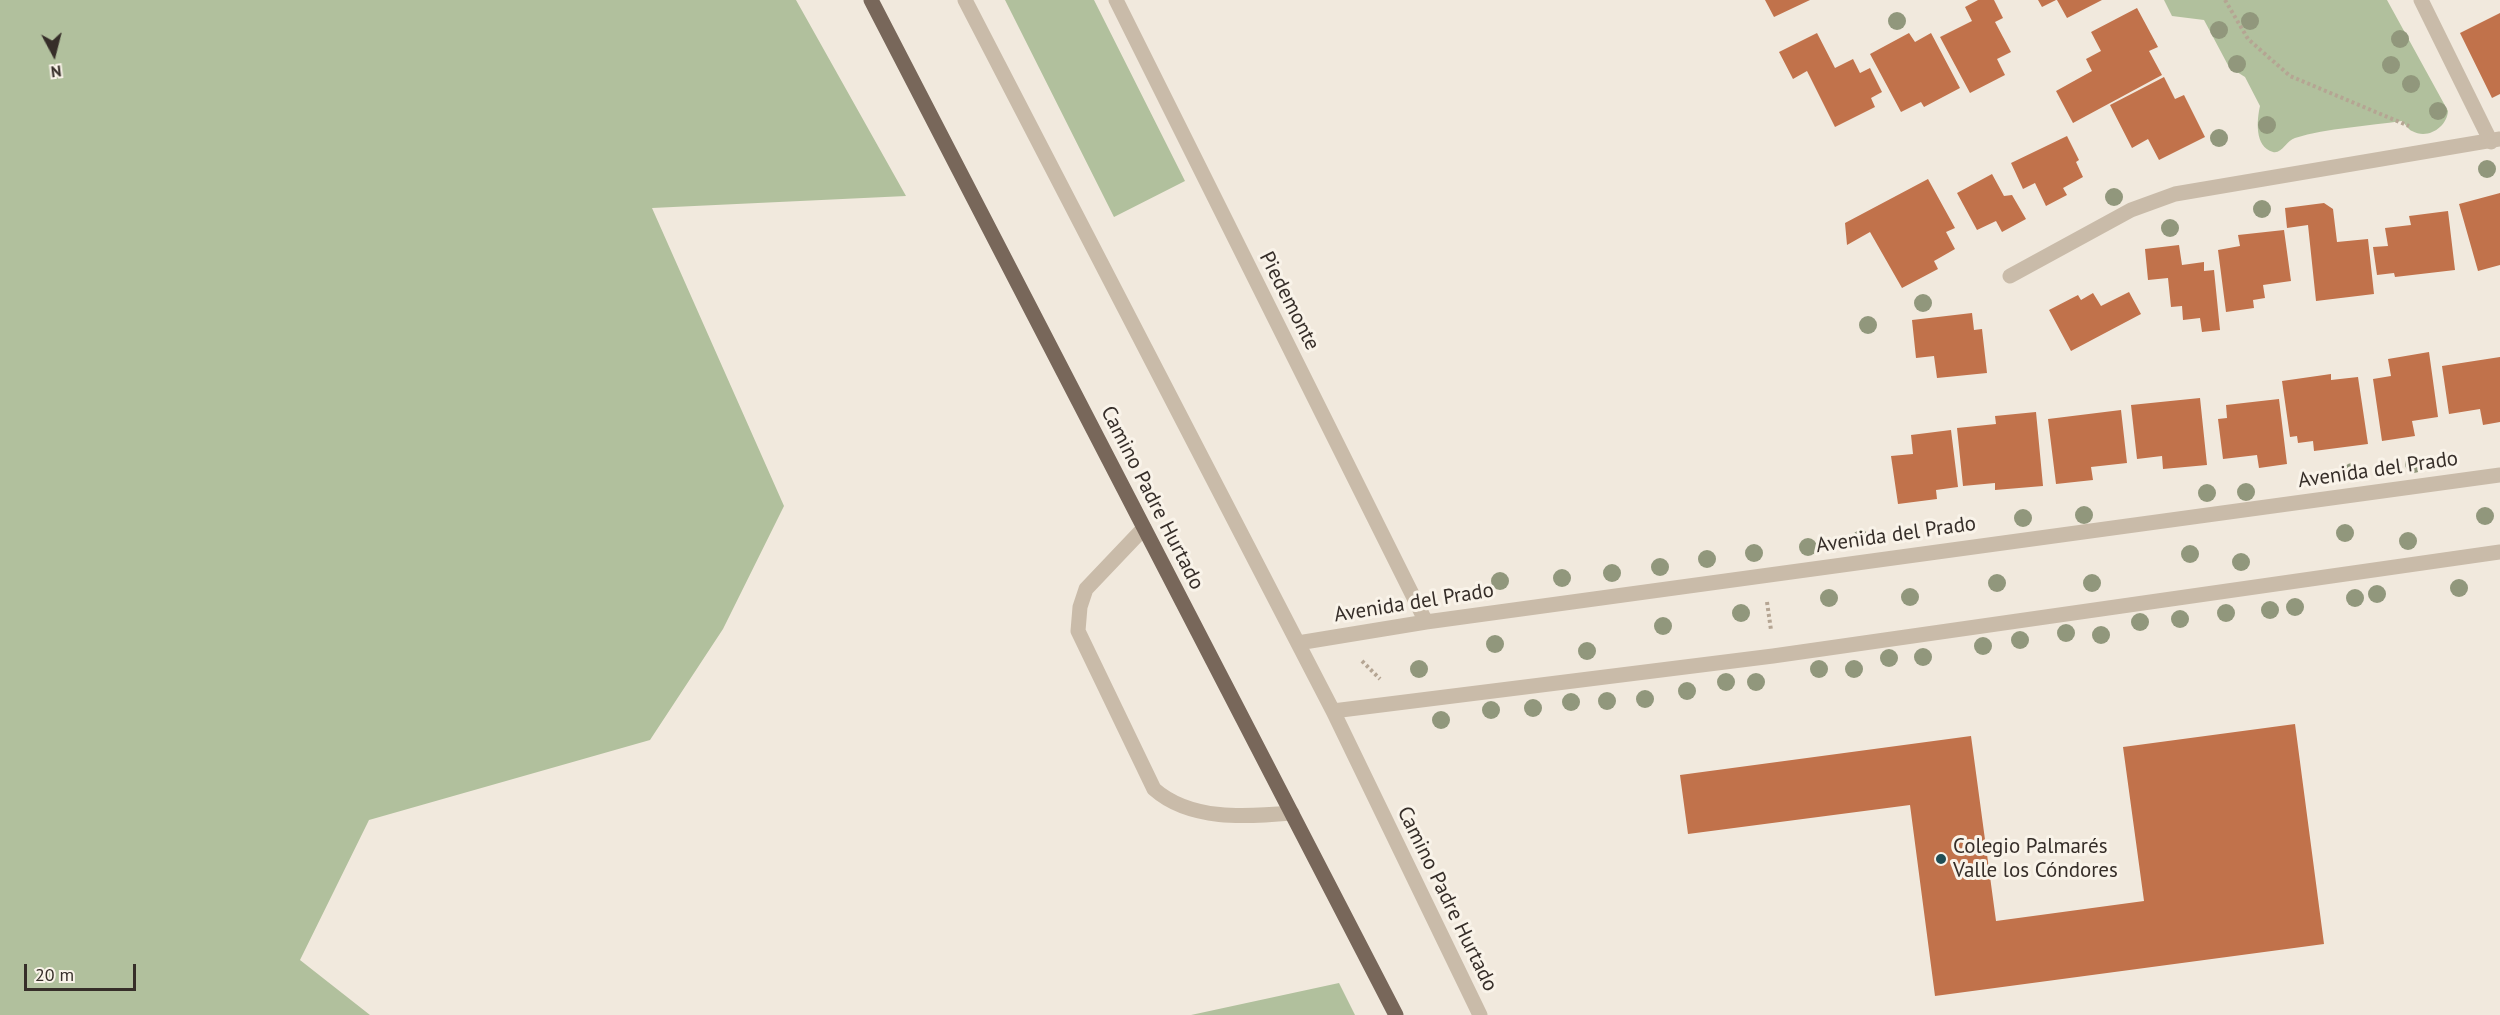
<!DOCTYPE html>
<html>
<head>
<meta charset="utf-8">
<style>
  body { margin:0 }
  #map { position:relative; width:2500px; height:1015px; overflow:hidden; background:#f1e9dd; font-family:"PT Sans",sans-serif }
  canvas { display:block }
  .north { position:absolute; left:24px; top:24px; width:60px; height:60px; -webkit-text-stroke:4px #f9f3e9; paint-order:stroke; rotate:173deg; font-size:16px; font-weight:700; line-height:24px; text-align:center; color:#362e29 }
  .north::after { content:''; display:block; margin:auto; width:21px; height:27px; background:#362e29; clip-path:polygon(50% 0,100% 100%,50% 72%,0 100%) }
  .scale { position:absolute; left:24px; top:964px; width:112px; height:27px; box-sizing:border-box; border:3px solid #362e29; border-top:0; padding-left:8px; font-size:18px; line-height:21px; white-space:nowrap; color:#362e29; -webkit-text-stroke:4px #f9f3e9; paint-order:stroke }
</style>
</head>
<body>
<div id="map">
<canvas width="2500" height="1015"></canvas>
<div class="north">N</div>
<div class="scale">20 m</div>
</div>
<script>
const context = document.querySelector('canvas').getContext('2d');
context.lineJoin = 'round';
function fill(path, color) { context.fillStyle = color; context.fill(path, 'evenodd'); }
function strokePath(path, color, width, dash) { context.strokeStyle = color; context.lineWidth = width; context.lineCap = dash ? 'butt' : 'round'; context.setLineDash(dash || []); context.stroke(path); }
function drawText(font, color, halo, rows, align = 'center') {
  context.font = font + ' "PT Sans",sans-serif'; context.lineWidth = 6; context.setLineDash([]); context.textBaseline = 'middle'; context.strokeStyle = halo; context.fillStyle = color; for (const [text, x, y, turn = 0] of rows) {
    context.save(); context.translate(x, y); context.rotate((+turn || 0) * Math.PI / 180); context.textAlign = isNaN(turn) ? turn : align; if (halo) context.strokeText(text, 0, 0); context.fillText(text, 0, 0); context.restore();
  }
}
fill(new Path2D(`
  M 0,0 L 796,0 L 906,196 L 652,208 L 784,506 L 723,629 L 650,740 L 369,820 L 300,960 L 370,1015 L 0,1015 Z
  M 1005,0 L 1094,0 L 1185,181 L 1114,217 Z
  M 2164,0 L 2387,0 L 2448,111 C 2447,127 2428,140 2412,131 C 2409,130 2405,124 2402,121 C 2369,126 2327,128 2295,138 C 2287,140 2282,154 2273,152 C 2254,147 2257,119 2260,106 L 2245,77 L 2229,67 L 2204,20 L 2172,16 Z
  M 1339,983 L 1355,1015 L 1191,1015 Z`), '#b1c09d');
fill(new Path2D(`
  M 1765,0 L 1810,0 L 1774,17 Z
  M 1978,0 L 1994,0 L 2003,18 L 1995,22 L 2011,52 L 1997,59 L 2005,75 L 1970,93 L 1940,37 L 1972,21 L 1965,7 Z
  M 2038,0 L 2056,0 L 2042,7 Z
  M 2057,0 L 2102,0 L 2067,18 Z
  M 2137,8 L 2158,47 L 2149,51 L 2162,75 L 2073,123 L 2056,91 L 2092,71 L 2086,59 L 2101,51 L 2091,32 Z
  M 2500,13 L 2500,94 L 2492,98 L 2460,33 Z
  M 1817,33 L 1835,68 L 1853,59 L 1860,73 L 1870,68 L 1882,92 L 1871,98 L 1875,107 L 1835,127 L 1807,71 L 1793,79 L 1779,52 Z
  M 1909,33 L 1915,42 L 1931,33 L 1960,88 L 1924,107 L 1921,102 L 1901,112 L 1870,54 Z
  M 2164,77 L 2175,99 L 2184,95 L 2205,137 L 2159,160 L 2148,139 L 2132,148 L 2110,105 Z
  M 2067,136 L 2079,160 L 2076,162 L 2083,177 L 2063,188 L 2067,195 L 2046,206 L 2035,183 L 2023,189 L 2011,163 Z
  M 1992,174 L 2004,196 L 2012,195 L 2026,219 L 2002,232 L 1996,221 L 1977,230 L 1957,193 Z
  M 1928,179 L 1955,228 L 1946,232 L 1955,249 L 1934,261 L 1938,269 L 1902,288 L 1870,232 L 1847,245 L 1845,223 Z
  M 2500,193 L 2500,265 L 2478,271 L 2459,204 Z
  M 2324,203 L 2333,209 L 2337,242 L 2368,239 L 2374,294 L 2316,301 L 2308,225 L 2287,228 L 2285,208 Z
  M 2448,211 L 2455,270 L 2395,277 L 2394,273 L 2377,275 L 2373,247 L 2388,246 L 2385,228 L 2411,225 L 2409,216 Z
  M 2284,230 L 2291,281 L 2263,285 L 2265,298 L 2253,300 L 2254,308 L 2226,312 L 2218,250 L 2240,246 L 2238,235 Z
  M 2179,245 L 2182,265 L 2204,262 L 2204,271 L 2214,270 L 2220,330 L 2202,332 L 2200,318 L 2183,320 L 2182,306 L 2171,307 L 2168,278 L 2148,280 L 2145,249 Z
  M 2129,292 L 2141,314 L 2071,351 L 2049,310 L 2078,295 L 2081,300 L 2093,293 L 2101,306 Z
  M 1972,313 L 1974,330 L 1982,329 L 1987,373 L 1937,378 L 1934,356 L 1916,358 L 1912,320 Z
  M 2429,352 L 2438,417 L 2412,421 L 2415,436 L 2382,441 L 2373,379 L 2391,376 L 2388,359 Z
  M 2500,357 L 2500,422 L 2483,425 L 2480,409 L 2449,414 L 2442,366 Z
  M 2331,374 L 2331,380 L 2358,377 L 2368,444 L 2314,451 L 2313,441 L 2298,443 L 2297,436 L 2290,437 L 2282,381 Z
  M 2200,398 L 2207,465 L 2163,469 L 2162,456 L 2137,459 L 2131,405 Z
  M 2279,399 L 2287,464 L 2259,468 L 2257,455 L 2223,459 L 2218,419 L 2227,418 L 2226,405 Z
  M 2121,410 L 2127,463 L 2091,467 L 2093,480 L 2056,484 L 2048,419 Z
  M 2036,412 L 2043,486 L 1995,490 L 1995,483 L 1963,486 L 1957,428 L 1996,424 L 1995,416 Z
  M 1951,430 L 1958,487 L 1936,490 L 1937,499 L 1898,504 L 1891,456 L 1913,454 L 1911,435 Z
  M 2295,724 L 2324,944 L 1935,996 L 1910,805 L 1688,834 L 1680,775 L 1971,736 L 1996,921 L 2144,901 L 2123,747 Z`), '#c1724b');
strokePath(new Path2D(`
  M 2225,0 L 2248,39 L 2290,76 L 2409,126
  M 1767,602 L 1771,630
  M 1362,661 L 1380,679`), '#b5a593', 4, [3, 3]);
strokePath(new Path2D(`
  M 965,0 L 1333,711 L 1480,1015
  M 1116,0 L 1426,622
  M 2421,0 L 2491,142
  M 2010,276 L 2131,210 L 2175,194 L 2500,139
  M 1144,528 L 1086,589 L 1080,607 L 1078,631 L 1154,789 C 1190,821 1246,817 1292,813
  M 1298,643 L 1426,622 L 2500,475
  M 1333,711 L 1773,656 L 2500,552`), '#c9bba9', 15);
strokePath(new Path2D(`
  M 871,0 L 1396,1015`), '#78675a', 15);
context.fillStyle = '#91977c';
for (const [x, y] of [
  [1897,21],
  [2250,21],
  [2219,30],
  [2400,39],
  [2237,64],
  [2391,65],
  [2411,84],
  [2438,111],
  [2267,125],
  [2219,138],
  [2487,169],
  [2114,197],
  [2262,209],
  [2170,228],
  [1923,303],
  [1868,325],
  [2414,464],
  [2352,472],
  [2246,492],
  [2207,493],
  [2084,515],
  [2485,516],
  [2023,518],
  [2345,533],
  [1861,539],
  [2408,541],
  [1808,547],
  [1754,553],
  [2190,554],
  [1707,559],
  [2241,562],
  [1660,567],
  [1612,573],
  [1562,578],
  [1500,581],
  [1997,583],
  [2092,583],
  [2459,588],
  [2377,594],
  [1910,597],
  [1829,598],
  [2355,598],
  [2295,607],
  [2270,610],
  [1741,613],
  [2226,613],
  [2180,619],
  [2140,622],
  [1663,626],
  [2066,633],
  [2101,635],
  [2020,640],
  [1495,644],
  [1983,646],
  [1587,651],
  [1923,657],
  [1889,658],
  [1419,669],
  [1819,669],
  [1854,669],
  [1726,682],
  [1756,682],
  [1687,691],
  [1645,699],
  [1607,701],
  [1571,702],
  [1533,708],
  [1491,710],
  [1441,720]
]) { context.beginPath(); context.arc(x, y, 9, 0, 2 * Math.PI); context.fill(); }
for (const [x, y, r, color] of [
  [1941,859,6,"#204e56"]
]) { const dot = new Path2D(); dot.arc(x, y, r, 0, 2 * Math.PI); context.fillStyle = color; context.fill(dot); strokePath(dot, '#f9f3e9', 2); }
drawText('21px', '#362e29', '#f9f3e9', [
  ["Piedemonte",1289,301,63],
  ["Avenida del Prado",2378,470,-8],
  ["Camino Padre Hurtado",1152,498,63],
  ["Avenida del Prado",1896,535,-8],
  ["Avenida del Prado",1414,603,-9],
  ["Camino Padre Hurtado",1447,899,64]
]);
drawText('21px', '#362e29', '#f9f3e9', [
  ["Colegio Palmarés",1953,847],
  ["Valle los Cóndores",1953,871]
], 'left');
</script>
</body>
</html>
